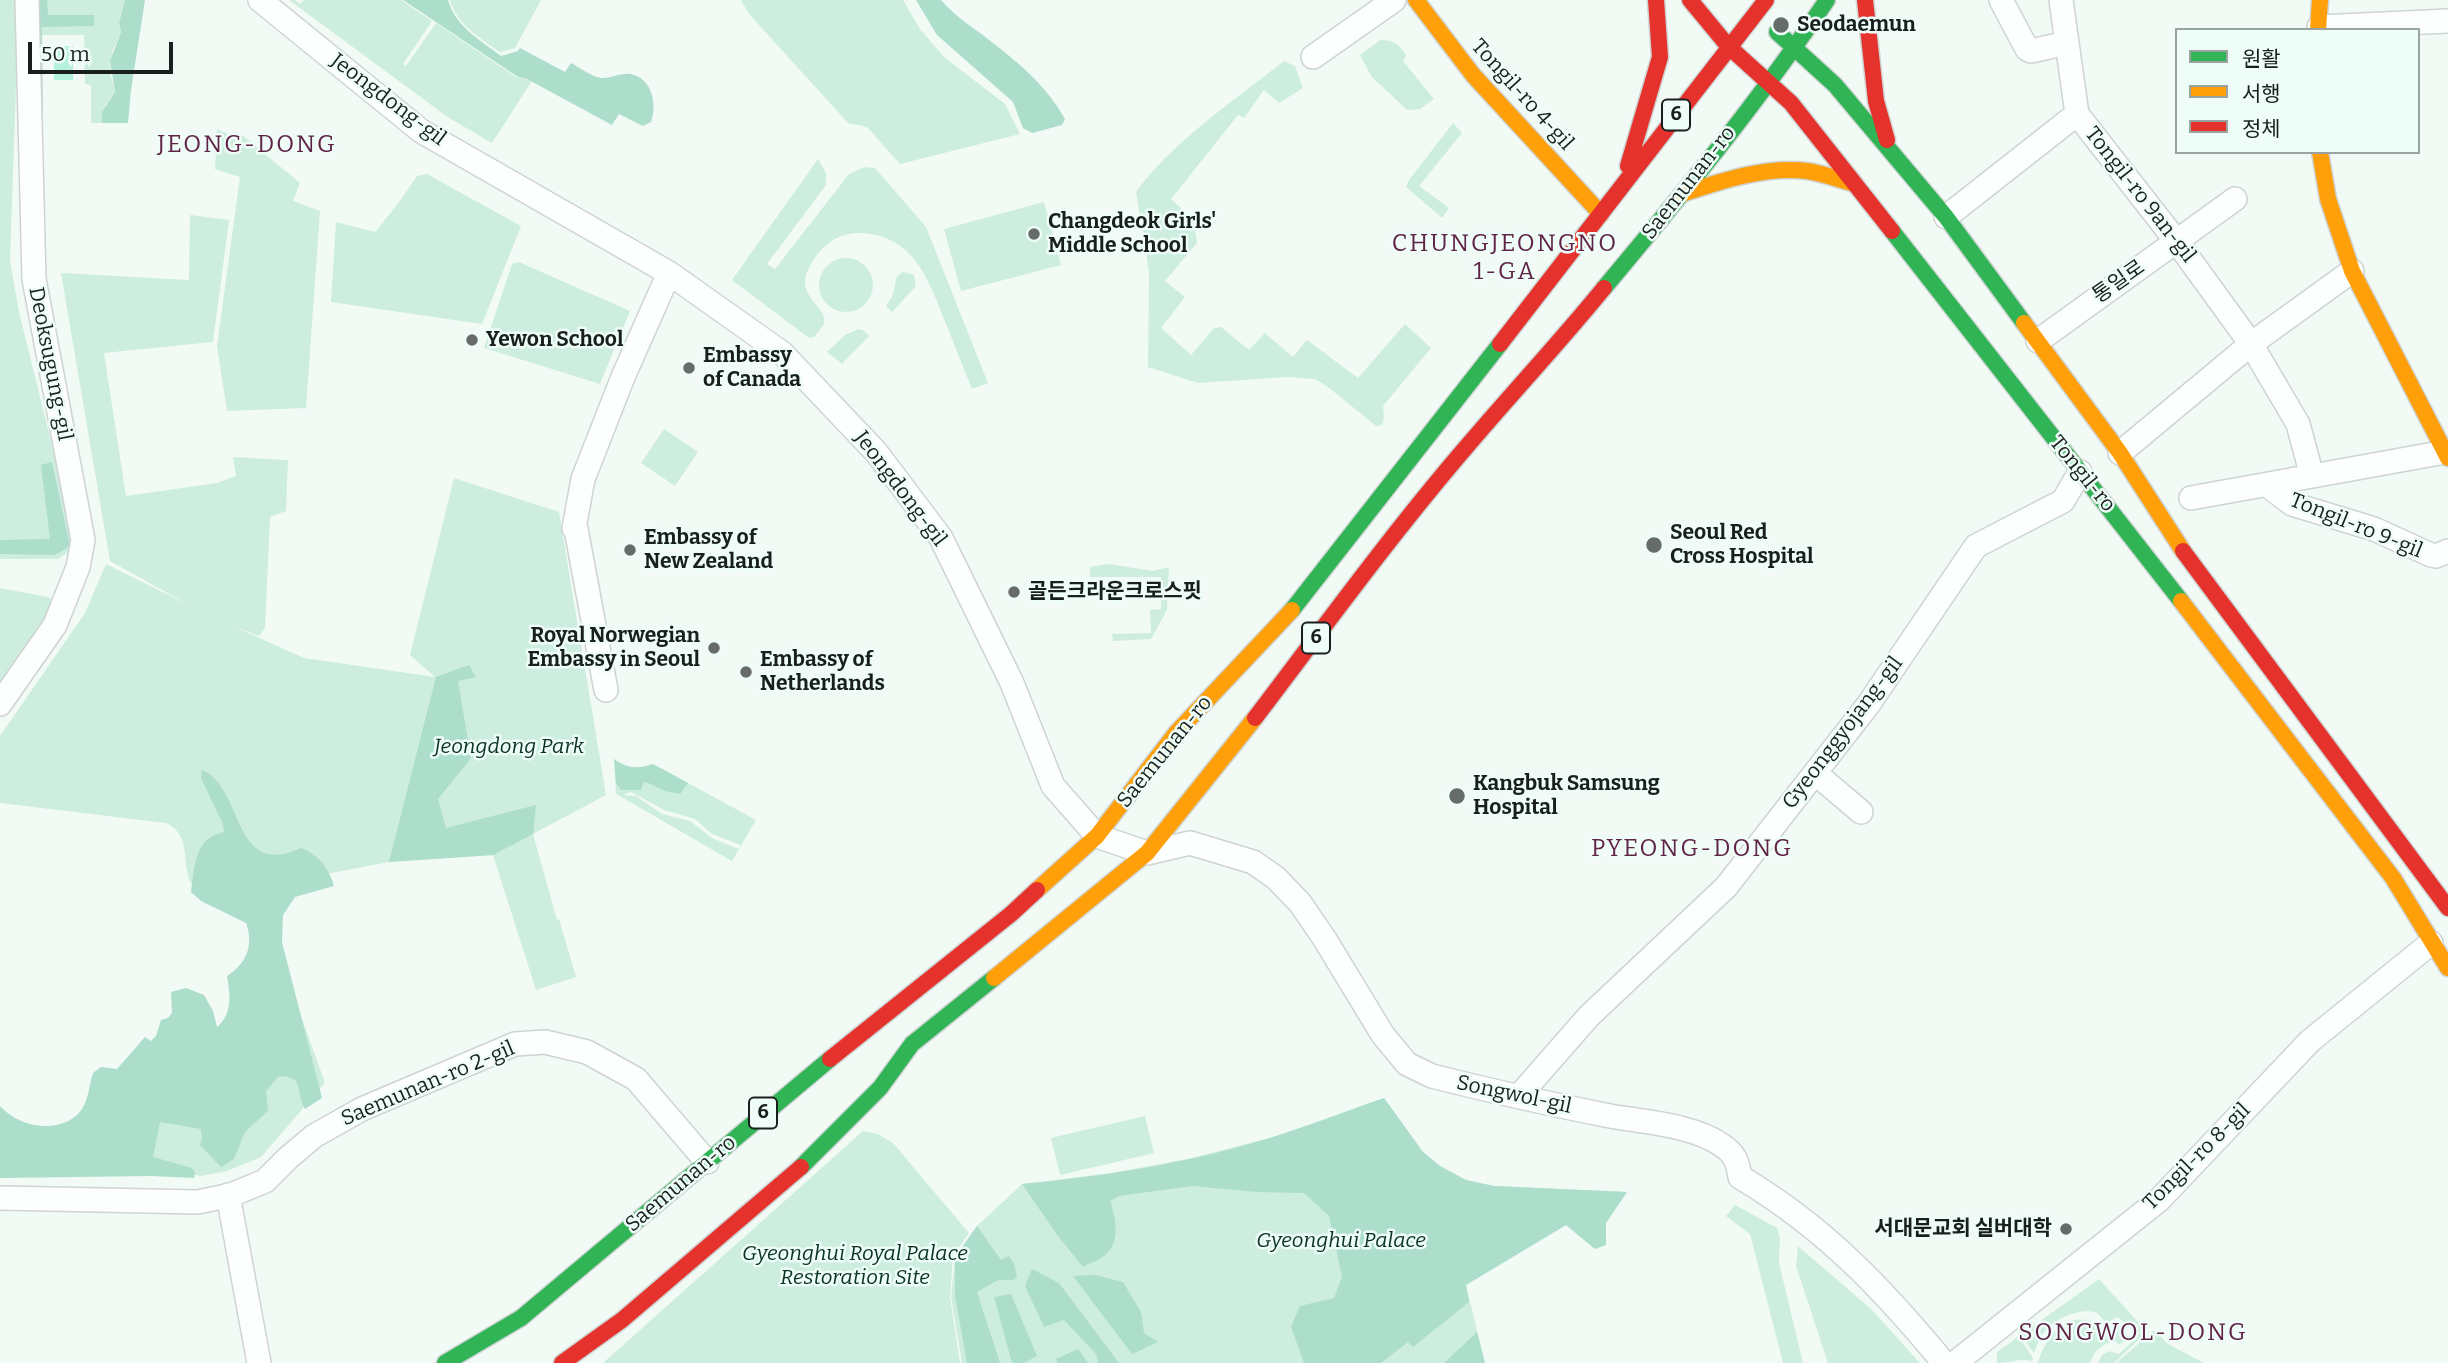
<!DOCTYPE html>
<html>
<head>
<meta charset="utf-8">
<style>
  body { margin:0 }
  #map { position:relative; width:2448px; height:1363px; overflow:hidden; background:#f2faf6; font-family:Bitter,"Noto Sans KR",serif }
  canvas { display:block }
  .legend { position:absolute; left:2175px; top:28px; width:245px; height:126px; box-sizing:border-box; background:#eefdf7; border:2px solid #99a4a0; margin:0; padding:9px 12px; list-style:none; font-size:21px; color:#191f1d }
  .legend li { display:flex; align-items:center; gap:14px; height:35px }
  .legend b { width:35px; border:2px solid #99a4a0 }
  .scale { position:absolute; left:28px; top:42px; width:145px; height:32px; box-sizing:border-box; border:4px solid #191f1d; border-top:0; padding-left:9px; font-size:21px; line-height:24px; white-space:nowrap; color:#191f1d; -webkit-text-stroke:5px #eefdf7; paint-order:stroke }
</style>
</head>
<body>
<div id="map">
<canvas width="2448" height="1363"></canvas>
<ul class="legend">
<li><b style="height:9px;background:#30b455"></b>원활</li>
<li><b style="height:9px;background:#ff9f0a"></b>서행</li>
<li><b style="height:9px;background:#e5322d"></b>정체</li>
</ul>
<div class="scale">50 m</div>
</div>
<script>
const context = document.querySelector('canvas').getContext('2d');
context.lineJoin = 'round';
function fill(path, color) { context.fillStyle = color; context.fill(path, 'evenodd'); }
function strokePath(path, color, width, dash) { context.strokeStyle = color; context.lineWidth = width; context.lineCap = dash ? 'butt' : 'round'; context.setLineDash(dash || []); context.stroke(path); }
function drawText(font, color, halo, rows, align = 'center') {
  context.font = font + ' Bitter,"Noto Sans KR",serif'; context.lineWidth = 5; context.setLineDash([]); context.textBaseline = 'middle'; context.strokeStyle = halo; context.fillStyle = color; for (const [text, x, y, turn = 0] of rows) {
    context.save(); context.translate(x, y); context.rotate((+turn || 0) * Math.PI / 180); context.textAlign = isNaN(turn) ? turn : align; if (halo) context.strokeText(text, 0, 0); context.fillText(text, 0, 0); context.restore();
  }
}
fill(new Path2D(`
  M 0,0 L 17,0 L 17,58 L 10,261 L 19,312 L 77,546 L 58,559 L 0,559 Z
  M 47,0 L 125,0 L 119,23 L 121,32 L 112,52 L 110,72 L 115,92 L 105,106 L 102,123 L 91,123 L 91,85 L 85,84 L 84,35 L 42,35 L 42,26 L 93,26 L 94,16 L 47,15 Z
  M 289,0 L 295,0 L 300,4 L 304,0 L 401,0 L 432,21 L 403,64 L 406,66 L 436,23 L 516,77 L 532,81 L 492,143 L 449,118 Z
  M 450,0 L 541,0 L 515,48 L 500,52 C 480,38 457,25 450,0 Z
  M 741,0 L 903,0 L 920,29 L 944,57 L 1005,104 L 1020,134 L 900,164 L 867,127 L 848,123 L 749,14 Z
  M 1380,40 C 1394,40 1400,44 1406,56 L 1403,61 L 1434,99 L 1420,109 L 1407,110 L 1371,76 L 1360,55 Z
  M 1284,61 L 1295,66 L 1303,88 L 1279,103 L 1264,90 L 1244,118 L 1238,115 L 1171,199 L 1194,220 L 1197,243 L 1165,281 L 1185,297 L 1161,328 L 1191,355 L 1214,328 L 1221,327 L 1249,350 L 1265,333 L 1293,357 L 1307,340 L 1358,378 L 1405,324 L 1431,348 L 1383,406 L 1384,418 L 1382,425 L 1376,426 L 1328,387 L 1315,379 L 1288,377 L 1198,383 L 1148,367 L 1149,272 L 1136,192 C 1173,141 1235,100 1284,61 Z
  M 1453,123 L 1462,133 L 1419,186 L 1449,208 L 1442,218 L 1406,187 L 1409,180 Z
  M 217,129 L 234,137 L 242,135 L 300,183 L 293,201 L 320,211 L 306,408 L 227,411 L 217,346 L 240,177 L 215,169 Z
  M 818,159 L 826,173 L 826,185 L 767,264 L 775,269 L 849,174 L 864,167 L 875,168 L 926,227 L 988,383 L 972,389 C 963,368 955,346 946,324 C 929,281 915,236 861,233 C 837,232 821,246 810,266 C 792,296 829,306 824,324 C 822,328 817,333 814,337 L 809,338 L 732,280 Z
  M 427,174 L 521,226 L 482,324 L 331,302 L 336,222 L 375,232 L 397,205 L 417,176 Z
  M 1044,202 L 1061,265 L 961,291 L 944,229 Z
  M 190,215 L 229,220 L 213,342 L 104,353 L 126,496 L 217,483 L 236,476 L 233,457 L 288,460 L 286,511 L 270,517 L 265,628 L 259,636 L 233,626 L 304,658 L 435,677 L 410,655 L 454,478 L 559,512 L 606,795 L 533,834 L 557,920 L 559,919 L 576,977 L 536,990 L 493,855 L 389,862 L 263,886 L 194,888 C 178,866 195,837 166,823 L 0,803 L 0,736 L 85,613 L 106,564 L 189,605 L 110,561 L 61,273 L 189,280 Z
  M819 285a27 27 0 1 1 54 0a27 27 0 1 1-54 0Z
  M 519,262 L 630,311 L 600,384 L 484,348 L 512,264 Z
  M 903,272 L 914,275 L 916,286 L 892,312 L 886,306 C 889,301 893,296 894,291 C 897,282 893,277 903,272 Z
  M 858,329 L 863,330 L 869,336 L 842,364 L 827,352 L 845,335 Z
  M 664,429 L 698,452 L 675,486 L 641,463 Z
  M 1109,564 L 1153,571 L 1169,567 L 1167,610 L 1151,639 L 1113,641 L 1112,634 L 1151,633 L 1150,610 L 1161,609 L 1161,577 L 1090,577 L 1090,567 Z
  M 0,588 L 47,597 L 64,604 L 0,703 Z
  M 614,759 C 628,769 637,769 653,764 L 756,820 L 732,861 L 616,794 ZM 631,792 L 664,810 L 695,819 L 712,834 L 741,845 L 738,849 L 712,838 L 690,821 L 662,814 L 636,796 L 623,795 Z
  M 282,963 L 325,1083 L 261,1157 L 227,1171 L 201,1176 L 140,1164 L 159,1112 Z
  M 1384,1098 L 1423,1152 L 1440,1166 L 1466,1180 L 1494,1186 L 1627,1192 L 1606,1223 L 1606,1245 L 1595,1249 L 1566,1225 L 1466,1285 L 1485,1363 L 962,1363 L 951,1297 L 955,1257 L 977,1226 L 1022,1184 L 1112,1173 L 1192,1158 L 1277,1136 Z
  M 1145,1116 L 1154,1153 L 1060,1175 L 1051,1138 Z
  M 863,1131 L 878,1134 L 893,1143 L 969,1233 L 953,1256 L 950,1297 L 960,1363 L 603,1363 Z
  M 1735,1205 L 1777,1228 L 1780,1238 L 1779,1263 L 1803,1363 L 1783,1363 L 1750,1234 L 1726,1216 Z
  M 1798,1246 L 1872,1310 L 1920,1363 L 1828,1363 L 1796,1266 Z
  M 2099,1279 L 2147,1332 L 2114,1363 L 2098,1363 L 2102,1355 L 2109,1351 L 2119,1354 L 2134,1340 L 2131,1336 L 2119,1345 L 2115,1341 C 2102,1343 2094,1351 2090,1363 L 2038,1363 C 2043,1343 2061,1315 2086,1320 C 2093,1321 2099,1329 2104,1333 L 2115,1324 L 2122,1330 L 2119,1334 L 2126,1340 L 2134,1332 L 2118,1317 L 2106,1323 C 2102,1319 2099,1313 2094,1312 C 2078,1308 2053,1320 2044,1332 C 2039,1338 2037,1346 2034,1353 L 2021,1336 L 2019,1337 L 2033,1358 L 2032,1361 C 2019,1358 2009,1363 1997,1363 L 1997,1352 Z
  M 2153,1331 L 2156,1331 L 2168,1344 L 2204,1363 L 2116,1363 Z`), '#cdeddf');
fill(new Path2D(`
  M 37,0 L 47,0 L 48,15 L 94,15 L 94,26 L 42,27 L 43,114 L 38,108 Z
  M 125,0 L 145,0 L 131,90 L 128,123 L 102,123 L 102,112 L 115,92 L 110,61 L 121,32 L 119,23 Z
  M 403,0 L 448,0 C 456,27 480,40 501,56 L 518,51 L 520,48 L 565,72 L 571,63 C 579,67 592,77 601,78 C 612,79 623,71 634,75 C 653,81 657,106 651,122 L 643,126 L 619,114 L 612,125 L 527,79 L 518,77 Z
  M 916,0 L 941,0 C 953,14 969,25 984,36 C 1015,60 1045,83 1065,119 L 1062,125 L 1032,133 L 1023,128 L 1013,102 L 937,35 Z
  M 52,462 L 70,546 L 55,555 L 0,554 L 0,540 L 50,539 L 41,465 Z
  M 469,665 L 476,677 L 458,681 L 471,758 L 438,799 L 446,828 L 536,805 L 533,834 L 493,855 L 389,862 L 436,677 Z
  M 614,759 C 628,769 637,769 653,764 L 688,783 L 680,794 L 665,791 L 646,782 L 643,783 L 641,790 L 621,790 L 616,783 Z
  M 202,770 C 245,788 231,880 301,848 C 318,854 329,868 334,886 L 295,897 L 283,915 L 282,942 L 322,1098 L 305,1109 C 299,1099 301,1091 296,1081 L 286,1076 L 278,1077 L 266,1091 L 268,1111 L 245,1132 L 234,1159 L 221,1167 L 200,1145 L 202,1139 L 201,1129 L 160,1122 L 153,1157 L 192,1168 L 195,1172 L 194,1178 L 151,1176 L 0,1178 L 0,1106 C 19,1128 63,1136 82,1109 C 89,1098 89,1085 93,1073 L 101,1067 L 117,1069 L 145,1037 L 151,1041 L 156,1036 L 161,1020 L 168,1018 L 172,1013 L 171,992 L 186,988 L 204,995 L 213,1011 L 217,1027 C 233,1014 230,994 227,976 C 247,963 254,945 246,923 L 201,901 L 191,892 C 195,866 194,838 224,832 L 223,824 L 201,778 Z
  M 1384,1098 L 1423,1152 L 1440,1166 L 1466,1180 L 1494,1186 L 1627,1192 L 1606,1223 L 1606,1245 L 1595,1249 L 1566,1225 L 1466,1285 L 1469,1302 L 1413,1347 L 1408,1342 L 1381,1363 L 1304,1363 L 1291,1327 L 1300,1306 L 1334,1298 L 1342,1277 L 1329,1216 L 1304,1193 L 1257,1192 L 1192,1186 L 1119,1196 L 1110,1201 C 1116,1218 1121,1243 1104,1256 C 1098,1261 1089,1263 1083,1267 L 1058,1236 L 1022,1184 C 1108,1176 1196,1162 1279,1135 C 1314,1124 1349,1110 1384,1098 Z
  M 977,1226 L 1001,1260 L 1009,1256 L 1014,1264 L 1017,1276 L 1014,1280 L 998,1280 L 977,1292 L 1000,1363 L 967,1363 L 955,1296 L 955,1257 Z
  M 1032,1269 L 1059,1283 L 1119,1363 L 1098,1363 L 1097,1355 L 1064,1320 L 1044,1327 L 1025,1286 Z
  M 1095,1275 L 1123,1282 L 1141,1312 L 1144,1333 L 1158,1342 L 1132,1354 L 1073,1276 Z
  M 1011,1294 L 1037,1356 L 1024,1363 L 1012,1363 L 994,1297 Z
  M 1477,1332 L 1485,1363 L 1444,1363 Z
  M 1078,1349 L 1088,1363 L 1058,1363 L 1056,1359 Z`), '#acdecb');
fill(new Path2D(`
  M 54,46 L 73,46 L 73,80 L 54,80 Z`), '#b5f2db');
const street = new Path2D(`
  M 260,0 L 421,131 L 669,273 L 782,353 L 876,452 L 941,538 L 1012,683 L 1053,786 L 1097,836 L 1147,853 L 1190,843 L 1253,862 L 1276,878 L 1300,903 L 1324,938 L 1383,1035 L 1407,1064 L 1432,1076 C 1491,1091 1550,1104 1610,1116 C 1644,1122 1694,1125 1723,1146 C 1735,1154 1738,1163 1740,1177 C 1824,1227 1882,1288 1944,1363
  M 2001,0 L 2027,49 L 2031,51 L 2067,43 L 2077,114 L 2177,242 L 2251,344 L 2298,424 L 2312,476
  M 2061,0 L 2067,43
  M 2319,27 L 2448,21
  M 1313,57 L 1394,0
  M 1946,217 L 2077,114
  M 2038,341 L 2235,199
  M 2120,453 L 2251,344 L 2352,271
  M 2267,485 L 2292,504 L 2374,529 L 2431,555 L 2436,556 L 2448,551
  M 2191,498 L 2445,452
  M 606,690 L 576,529 L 574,528 L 583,479 L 623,377 L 669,273
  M 0,704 L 55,625 L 78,567 L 83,540 L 34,279 L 27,0
  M 1815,773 L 1861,812
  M 1519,1096 L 1589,1016 L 1726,887 L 1868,705 L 1976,546 L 2063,501 L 2080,472
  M 228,1195 L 259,1363
  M 0,1198 L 198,1202 L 231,1195 L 265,1181 L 288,1158 L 314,1136 L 362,1109 L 515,1044 L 545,1042 L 587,1052 L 636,1079 L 707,1162
  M 1955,1363 L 2159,1200 L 2310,1041 L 2431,943`);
const fast = new Path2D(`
  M 1777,32 L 1835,85 L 1946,217 L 2024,323
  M 1892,231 L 2181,601
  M 1604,288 C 1682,195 1759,101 1827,0
  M 1292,610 L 1500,344
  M 801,1167 L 880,1088 L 912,1044 L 994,978
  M 445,1363 L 521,1318 L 830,1059`);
const slow = new Path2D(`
  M 1416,0 L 1473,75 L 1601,214
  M 2318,30 L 2320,0
  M 2320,152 L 2328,199 L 2352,271 L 2448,458
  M 1682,194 C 1721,181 1765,166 1807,171 C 1823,173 1839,180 1855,184
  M 2024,323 L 2120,453 L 2183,551
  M 2181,601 L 2393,878 L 2448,968
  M 1037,890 L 1097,836 L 1176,733 L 1292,610
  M 994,978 L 1147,853 L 1255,718`);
const jam = new Path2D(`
  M 1690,0 L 1728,46 L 1791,103 L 1892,231
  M 1865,0 L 1876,101 L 1887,140
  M 1628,166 L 1660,57 L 1656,0
  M 1500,344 L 1766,0
  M 2183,551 L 2448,908
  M 1255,718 C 1325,626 1393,532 1468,445 C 1513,392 1560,342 1604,288
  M 830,1059 L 1011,914 L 1037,890
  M 562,1363 L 622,1320 L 801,1167`);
strokePath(street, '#ced4d2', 26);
strokePath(fast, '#ced4d2', 19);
strokePath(slow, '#ced4d2', 19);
strokePath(jam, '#ced4d2', 19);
strokePath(street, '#fdfefe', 23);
strokePath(fast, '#30b455', 16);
strokePath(slow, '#ff9f0a', 16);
strokePath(jam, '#e5322d', 16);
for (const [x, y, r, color] of [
  [1781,25,9,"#656c69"],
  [1034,234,7,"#656c69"],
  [472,340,7,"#656c69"],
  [689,368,7,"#656c69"],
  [1654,545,9,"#656c69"],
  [630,550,7,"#656c69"],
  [1014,592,7,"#656c69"],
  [714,648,7,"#656c69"],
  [746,672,7,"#656c69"],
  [1457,796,9,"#656c69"],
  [2066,1229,7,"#656c69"]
]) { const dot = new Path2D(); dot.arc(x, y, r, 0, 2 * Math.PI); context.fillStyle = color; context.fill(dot); strokePath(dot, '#eefdf7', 2.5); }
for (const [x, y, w] of [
  [1676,115,28],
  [1316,638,28],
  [763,1113,28]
]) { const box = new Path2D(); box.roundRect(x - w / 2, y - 15.5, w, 31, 5); context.fillStyle = '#eefdf7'; context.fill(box); strokePath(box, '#191f1d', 2); }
drawText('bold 19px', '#191f1d', null, [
  ["6",1676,115],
  ["6",1316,638],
  ["6",763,1113]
]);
drawText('bold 21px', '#191f1d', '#eefdf7', [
  ["Seodaemun",1797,25],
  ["Changdeok Girls'",1048,222],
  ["Middle School",1048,246],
  ["Yewon School",486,340],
  ["Embassy",703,356],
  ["of Canada",703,380],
  ["Seoul Red",1670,533],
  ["Cross Hospital",1670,557],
  ["Embassy of",644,538],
  ["New Zealand",644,562],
  ["골든크라운크로스핏",1028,592],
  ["Royal Norwegian",700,636,"right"],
  ["Embassy in Seoul",700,660,"right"],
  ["Embassy of",760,660],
  ["Netherlands",760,684],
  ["Kangbuk Samsung",1473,784],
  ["Hospital",1473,808],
  ["서대문교회 실버대학",2052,1229,"right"]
], 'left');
drawText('21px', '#191f1d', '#eefdf7', [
  ["Tongil-ro 4-gil",1522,95,48],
  ["Jeongdong-gil",388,100,37],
  ["Saemunan-ro",1689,183,-52],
  ["Tongil-ro 9an-gil",2140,195,52],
  ["통일로",2119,282,-35],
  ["Deoksugung-gil",50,364,79],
  ["Tongil-ro",2082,474,51],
  ["Jeongdong-gil",900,489,53],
  ["Tongil-ro 9-gil",2356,526,22],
  ["Gyeonggyojang-gil",1843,733,-53],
  ["Saemunan-ro",1165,752,-51],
  ["Saemunan-ro 2-gil",428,1084,-23],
  ["Songwol-gil",1514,1095,12],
  ["Tongil-ro 8-gil",2197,1157,-45],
  ["Saemunan-ro",681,1184,-40]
]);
drawText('italic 21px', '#0a3225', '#eefdf7', [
  ["Jeongdong Park",509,747],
  ["Gyeonghui Palace",1341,1241],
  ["Gyeonghui Royal Palace",855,1254],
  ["Restoration Site",855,1278]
]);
context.letterSpacing = '2px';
drawText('24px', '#612346', '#eefdf7', [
  ["JEONG-DONG",247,145],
  ["CHUNGJEONGNO",1505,244],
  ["1-GA",1505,272],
  ["PYEONG-DONG",1692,849],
  ["SONGWOL-DONG",2133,1333]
]);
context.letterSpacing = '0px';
</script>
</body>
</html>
